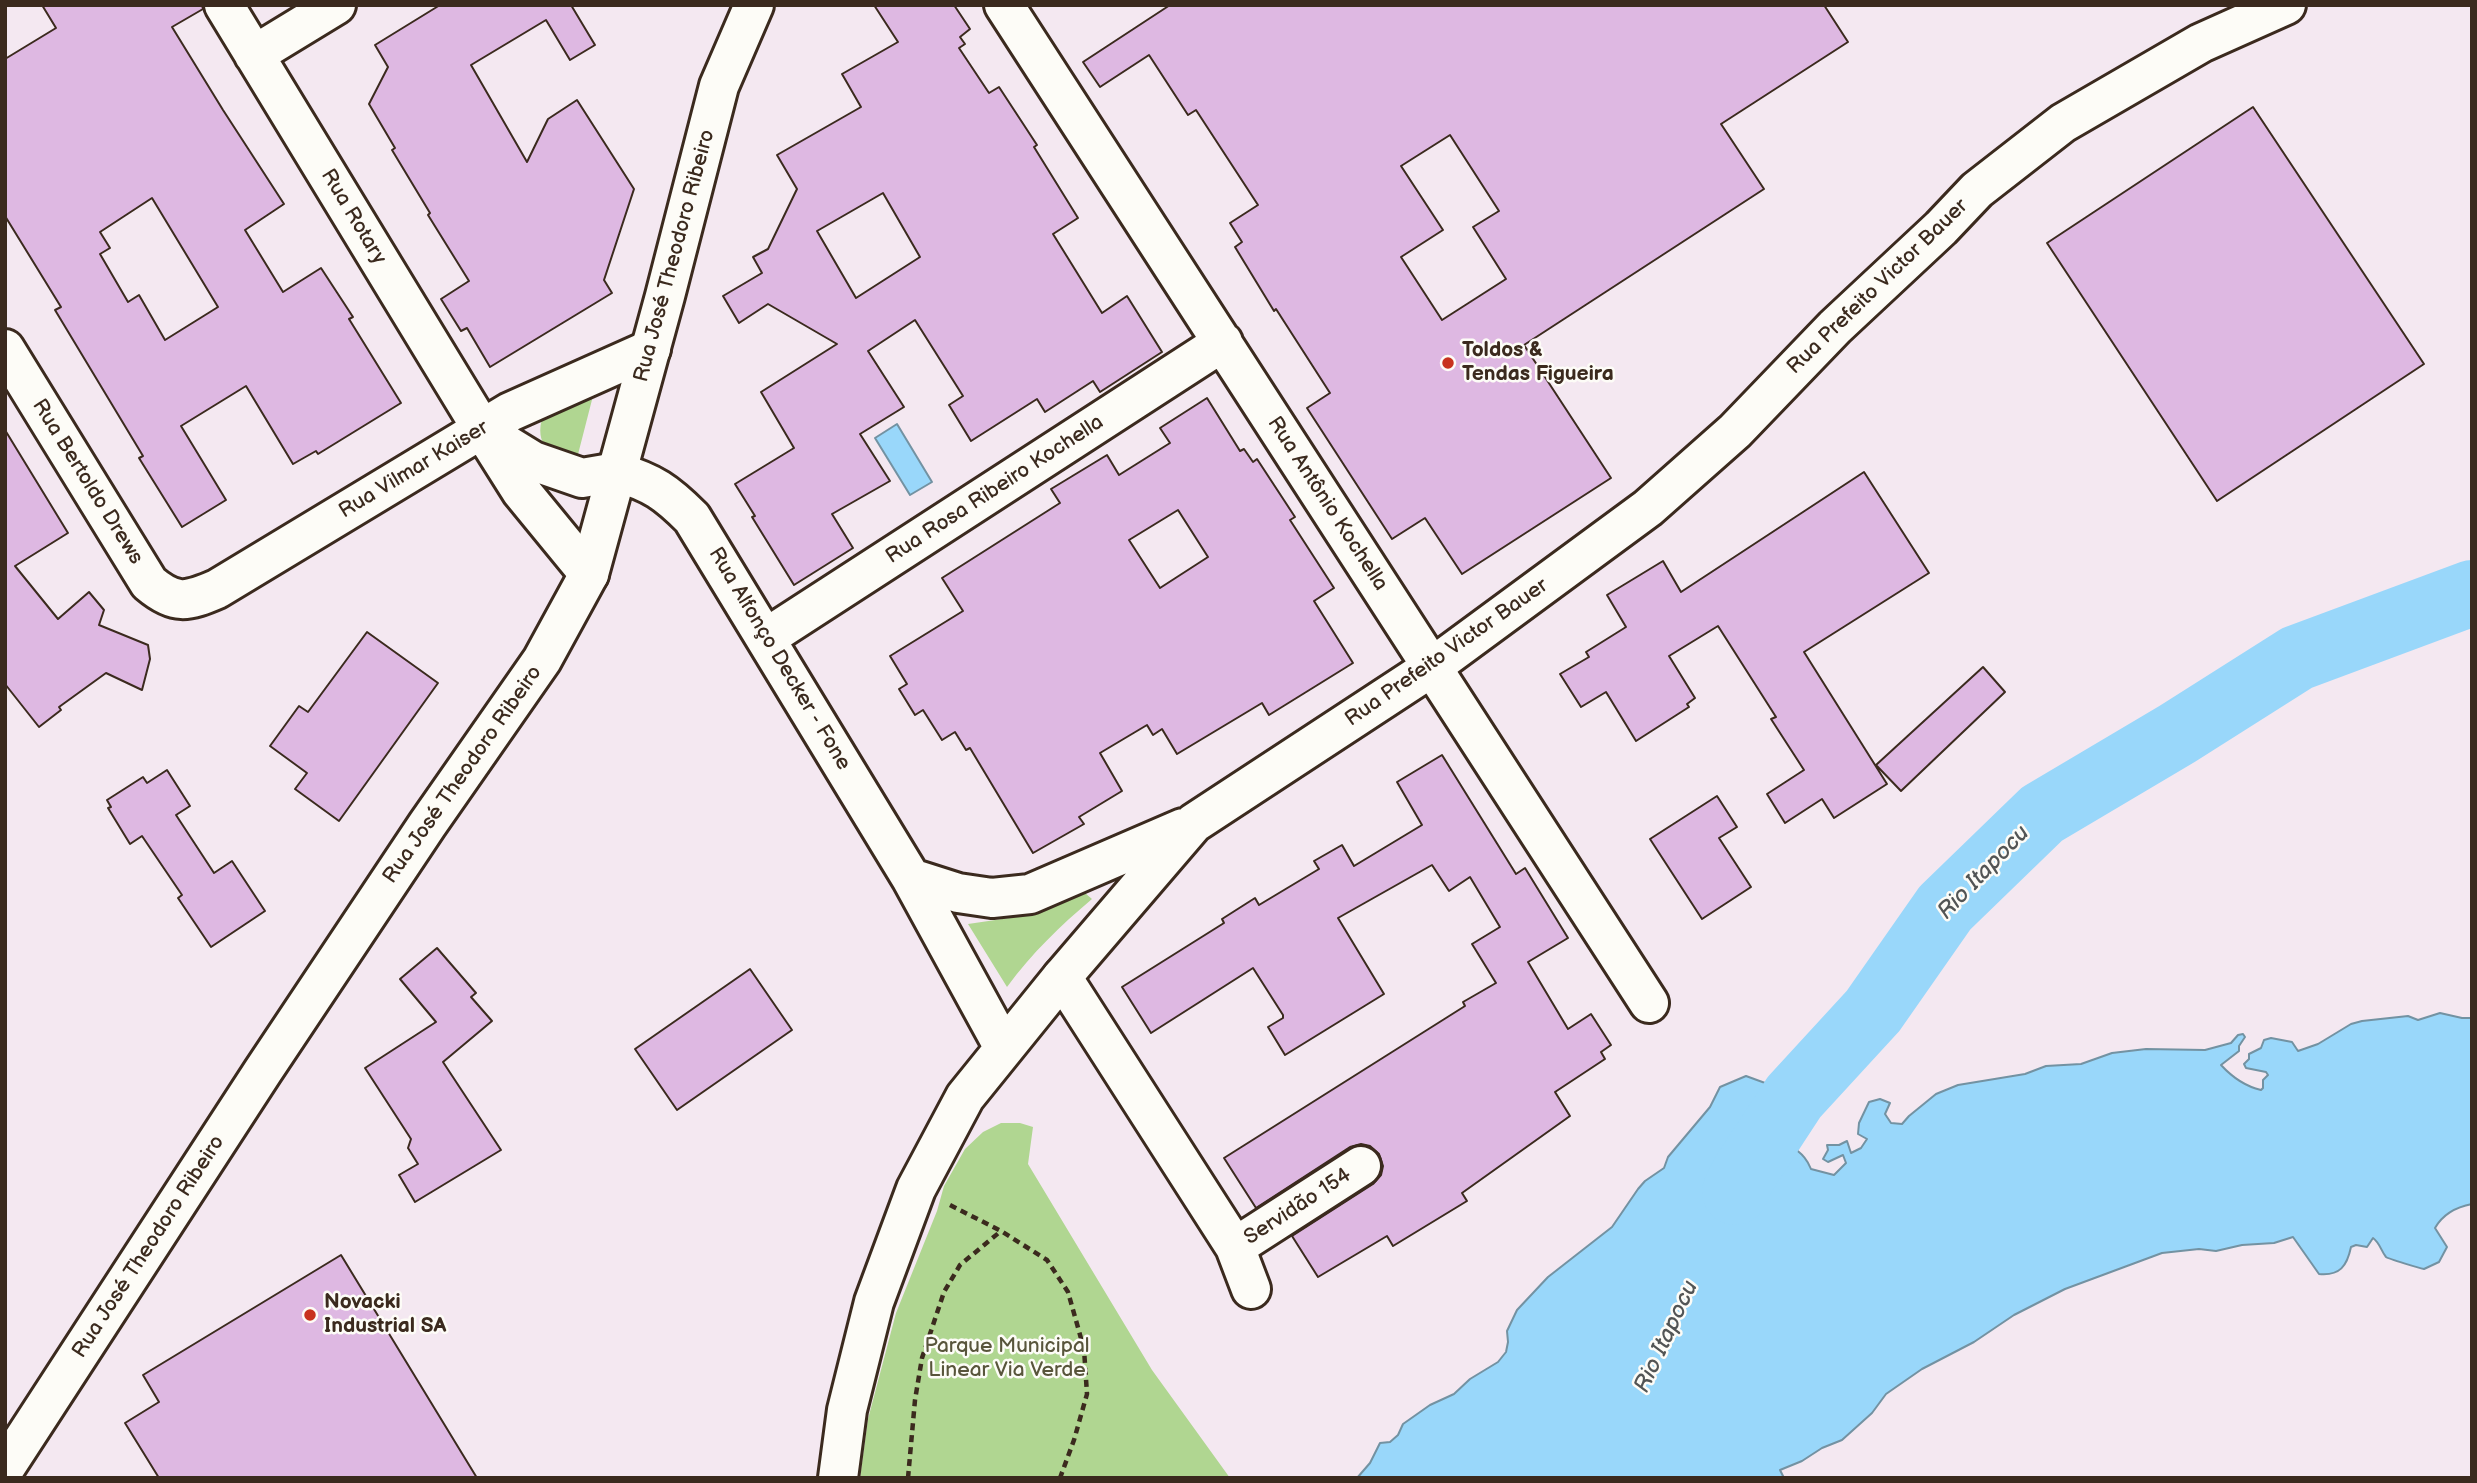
<!DOCTYPE html>
<html>
<head>
<meta charset="utf-8">
<style>
  body { margin:0 }
  #map { position:relative; width:2477px; height:1483px; overflow:hidden; background:#f4e8f1; font-family:"Balsamiq Sans",sans-serif }
  canvas { display:block }
  .frame { position:absolute; inset:0; border:7px solid #3b2a1e; pointer-events:none }
</style>
</head>
<body>
<div id="map">
<canvas width="2477" height="1483"></canvas>
<div class="frame"></div>
</div>
<script>
const context = document.querySelector('canvas').getContext('2d');
context.lineJoin = 'round';
function fill(path, color) { context.fillStyle = color; context.fill(path, 'evenodd'); }
function strokePath(path, color, width, dash) { context.strokeStyle = color; context.lineWidth = width; context.lineCap = dash ? 'butt' : 'round'; context.setLineDash(dash || []); context.stroke(path); }
function drawText(font, color, halo, rows, align = 'center') {
  context.font = font + ' "Balsamiq Sans",sans-serif'; context.lineWidth = 5; context.setLineDash([]); context.textBaseline = 'middle'; context.strokeStyle = halo; context.fillStyle = color; for (const [text, x, y, turn = 0] of rows) {
    context.save(); context.translate(x, y); context.rotate((+turn || 0) * Math.PI / 180); context.textAlign = isNaN(turn) ? turn : align; if (halo) context.strokeText(text, 0, 0); context.fillText(text, 0, 0); context.restore();
  }
}
fill(new Path2D(`
  M 595,388 L 574,470 C 552,453 533,447 543,415 Z
  M 1085,893 L 1092,899 C 1060,926 1032,953 1007,987 L 968,924 L 1009,918 L 1040,910 Z
  M 1001,1123 L 1020,1123 L 1033,1127 L 1028,1164 L 1152,1370 L 1230,1478 L 860,1478 L 868,1419 L 896,1313 L 937,1211 L 944,1186 L 965,1149 L 983,1132 Z`), '#b0d691');
const water = new Path2D(`
  M 897,424 L 932,482 L 910,495 L 875,438 Z
  M 2440,1013 L 2462,1018 L 2472,1018 L 2472,1204 C 2456,1207 2443,1214 2435,1228 L 2447,1247 L 2439,1262 L 2424,1269 C 2419,1268 2389,1259 2386,1257 C 2381,1251 2380,1243 2373,1238 L 2367,1247 L 2356,1245 L 2351,1247 C 2347,1266 2340,1276 2319,1274 L 2293,1237 L 2274,1243 L 2242,1245 L 2216,1251 L 2199,1249 L 2162,1253 L 2065,1289 L 2014,1315 L 1974,1342 L 1922,1369 L 1886,1394 L 1872,1413 L 1842,1440 L 1822,1448 L 1802,1461 L 1780,1470 L 1784,1478 L 1357,1478 L 1370,1463 L 1380,1443 L 1390,1442 L 1398,1435 L 1403,1424 L 1430,1405 L 1454,1394 L 1470,1379 L 1498,1362 L 1506,1352 L 1508,1342 L 1507,1331 L 1517,1310 L 1548,1277 L 1612,1227 L 1638,1189 L 1645,1181 L 1664,1168 L 1668,1157 L 1710,1107 L 1720,1087 L 1746,1076 L 1776,1087 C 1784,1103 1778,1123 1786,1138 C 1794,1152 1804,1151 1811,1169 L 1834,1175 L 1846,1163 L 1843,1155 L 1828,1162 L 1823,1159 L 1828,1150 L 1827,1145 L 1839,1145 L 1847,1141 L 1851,1153 L 1861,1148 L 1867,1139 L 1858,1134 L 1859,1123 L 1869,1102 L 1880,1099 L 1890,1103 L 1885,1114 L 1891,1123 L 1902,1124 L 1909,1116 L 1936,1094 L 1958,1085 L 2025,1074 L 2046,1066 L 2081,1064 L 2112,1053 L 2146,1049 L 2205,1050 L 2231,1043 L 2238,1035 L 2243,1034 L 2245,1037 L 2239,1046 L 2239,1051 L 2221,1065 C 2232,1077 2244,1086 2261,1090 L 2263,1088 L 2263,1080 L 2268,1075 L 2266,1072 L 2246,1068 L 2244,1064 L 2249,1059 L 2249,1054 L 2261,1048 L 2264,1040 L 2271,1038 L 2292,1042 L 2298,1051 L 2318,1044 L 2351,1024 L 2362,1021 L 2408,1016 L 2418,1020 Z`);
fill(water, '#99d7fa');
strokePath(water, '#7392a2', 2);
strokePath(new Path2D(`
  M 1735,1192 L 1743,1175 L 1794,1097 L 1873,1011 L 1945,908 L 2042,814 L 2177,734 L 2297,658 L 2472,593`), '#99d7fa', 66);
const building = new Path2D(`
  M 42,5 L 202,5 L 203,9 L 172,27 L 223,110 L 284,204 L 245,230 L 283,292 L 321,268 L 353,317 L 349,319 L 401,403 L 318,454 L 316,451 L 293,464 L 246,386 L 181,426 L 226,500 L 182,527 L 139,458 L 143,456 L 55,310 L 61,307 L 5,216 L 5,59 L 56,28 ZM 152,198 L 218,307 L 165,340 L 139,295 L 128,302 L 100,254 L 110,248 L 100,232 Z
  M 440,5 L 571,5 L 595,45 L 570,60 L 546,20 L 471,65 L 527,162 L 548,119 L 577,100 L 634,189 L 604,280 L 612,293 L 490,367 L 467,328 L 461,331 L 441,299 L 469,281 L 428,215 L 430,213 L 392,150 L 395,148 L 369,104 L 388,67 L 375,45 Z
  M 874,5 L 954,5 L 970,29 L 960,37 L 965,44 L 959,48 L 989,93 L 999,87 L 1037,145 L 1034,147 L 1078,218 L 1053,234 L 1102,313 L 1127,296 L 1162,352 L 1100,392 L 1093,381 L 1045,412 L 1037,399 L 971,441 L 949,405 L 963,396 L 915,320 L 868,351 L 904,407 L 860,434 L 890,481 L 832,514 L 853,548 L 794,585 L 752,517 L 755,516 L 735,484 L 794,448 L 761,392 L 837,344 L 768,304 L 739,323 L 723,296 L 762,273 L 753,257 L 768,249 L 797,189 L 777,155 L 861,107 L 842,74 L 898,42 ZM 883,193 L 920,257 L 856,298 L 817,231 Z
  M 1170,5 L 1824,5 L 1848,42 L 1721,124 L 1764,189 L 1524,345 L 1611,478 L 1462,574 L 1425,518 L 1392,539 L 1307,408 L 1330,393 L 1276,309 L 1274,311 L 1235,247 L 1242,242 L 1230,223 L 1258,205 L 1196,110 L 1188,115 L 1149,55 L 1100,87 L 1083,62 ZM 1450,135 L 1499,211 L 1473,227 L 1506,279 L 1442,320 L 1401,257 L 1443,230 L 1401,166 Z
  M 2253,107 L 2424,364 L 2217,501 L 2047,243 Z
  M 1207,398 L 1240,451 L 1244,449 L 1253,462 L 1257,459 L 1295,517 L 1290,520 L 1334,588 L 1314,601 L 1353,663 L 1269,715 L 1262,703 L 1177,754 L 1162,729 L 1153,735 L 1147,725 L 1100,753 L 1122,791 L 1079,817 L 1084,824 L 1033,853 L 970,748 L 966,750 L 955,732 L 942,740 L 923,710 L 915,715 L 899,689 L 907,684 L 890,656 L 963,611 L 942,578 L 1060,503 L 1051,489 L 1107,455 L 1119,475 L 1170,443 L 1160,428 ZM 1178,510 L 1208,557 L 1160,588 L 1129,540 Z
  M 5,430 L 68,533 L 15,566 L 58,619 L 89,592 L 104,610 L 99,625 L 148,645 L 150,659 L 142,690 L 106,673 L 59,707 L 61,710 L 39,727 L 5,684 Z
  M 1864,472 L 1929,573 L 1804,652 L 1887,784 L 1834,818 L 1822,799 L 1785,823 L 1767,794 L 1804,770 L 1771,719 L 1776,717 L 1718,626 L 1669,656 L 1695,698 L 1687,704 L 1689,707 L 1636,741 L 1606,692 L 1581,707 L 1560,674 L 1589,657 L 1586,652 L 1626,627 L 1607,595 L 1663,561 L 1681,592 Z
  M 367,632 L 438,683 L 339,821 L 295,789 L 307,773 L 270,746 L 299,706 L 308,712 Z
  M 1983,667 L 2005,692 L 1901,791 L 1876,765 Z
  M 1442,755 L 1516,874 L 1525,868 L 1568,938 L 1528,962 L 1568,1029 L 1591,1014 L 1611,1045 L 1601,1052 L 1605,1059 L 1555,1092 L 1570,1116 L 1462,1193 L 1467,1201 L 1393,1246 L 1387,1236 L 1318,1277 L 1292,1236 L 1373,1184 L 1381,1175 L 1383,1166 L 1379,1154 L 1370,1146 L 1361,1144 L 1350,1147 L 1256,1208 L 1224,1158 L 1465,1006 L 1463,1002 L 1496,983 L 1472,944 L 1500,927 L 1470,877 L 1449,891 L 1432,865 L 1338,918 L 1384,994 L 1285,1055 L 1268,1027 L 1283,1018 L 1283,1015 L 1253,968 L 1151,1033 L 1122,987 L 1224,923 L 1222,919 L 1255,898 L 1259,905 L 1319,869 L 1314,861 L 1342,845 L 1354,866 L 1422,825 L 1397,782 Z
  M 167,770 L 190,806 L 176,815 L 214,873 L 232,861 L 265,911 L 211,947 L 178,898 L 182,895 L 142,836 L 130,844 L 108,808 L 111,807 L 107,800 L 143,777 L 147,783 Z
  M 1717,796 L 1737,827 L 1719,838 L 1751,887 L 1702,919 L 1650,839 Z
  M 437,948 L 476,993 L 471,997 L 492,1021 L 443,1062 L 501,1150 L 415,1202 L 399,1175 L 418,1164 L 408,1148 L 411,1139 L 365,1068 L 436,1022 L 400,979 Z
  M 750,969 L 792,1030 L 677,1110 L 635,1049 Z
  M 341,1255 L 477,1478 L 159,1478 L 125,1423 L 159,1402 L 143,1375 Z`);
fill(building, '#deb8e2');
strokePath(building, '#3b2a1e', 2);
const street = new Path2D(`
  M 224,5 L 482,429 L 521,491 L 589,574
  M 1004,5 L 1649,1003
  M 254,55 L 336,5
  M 5,349 L 149,583 C 175,605 187,602 217,589 L 510,412 L 651,349
  M 489,434 L 533,461 L 582,478 L 617,472
  M 766,638 L 1223,342
  M 1062,977 L 1235,1247 L 1251,1289
  M 1235,1247 L 1361,1166`);
const secondary = new Path2D(`
  M 617,472 C 653,483 666,492 692,518 L 911,878 L 1004,1048
  M 911,878 L 958,893 L 992,898 L 1030,894 L 1183,828
  M 5,1468 L 263,1071 L 427,825 L 542,660 L 589,574 L 665,296 L 719,86 L 754,5
  M 838,1478 L 847,1410 L 874,1302 L 916,1189 L 965,1097 L 1062,977 L 1194,823 L 1432,667 L 1648,508 L 1735,431 L 1835,327 L 1941,228 L 1977,190 L 2063,123 L 2201,43 L 2286,5`);
strokePath(street, '#3b2a1e', 44);
strokePath(secondary, '#3b2a1e', 44);
strokePath(new Path2D(`
  M 950,1205 L 1001,1231 L 1047,1260 L 1068,1292 L 1084,1349 L 1087,1394 L 1074,1440 L 1060,1478
  M 908,1478 L 915,1400 L 922,1358 L 944,1292 L 960,1265 L 1001,1231`), '#3b2a1e', 4.5, [7, 5]);
strokePath(street, '#fdfcf7', 38);
strokePath(secondary, '#fdfcf7', 38);
for (const [x, y, r, color] of [
  [1448,363,7,"#c8321e"],
  [310,1315,7,"#c8321e"]
]) { const dot = new Path2D(); dot.arc(x, y, r, 0, 2 * Math.PI); context.fillStyle = color; context.fill(dot); strokePath(dot, '#fdfcf7', 2.5); }
drawText('21px', '#3b2a1e', '#fdfcf7', [
  ["Rua Rotary",353,217,59],
  ["Rua José Theodoro Ribeiro",675,256,-75],
  ["Rua Prefeito Victor Bauer",1878,287,-44],
  ["Rua Vilmar Kaiser",414,470,-31],
  ["Rua Bertoldo Drews",87,482,58],
  ["Rua Rosa Ribeiro Kochella",995,490,-33],
  ["Rua Antônio Kochella",1327,504,57],
  ["Rua Prefeito Victor Bauer",1447,653,-35],
  ["Rua Alfonço Decker - Fone",779,659,59],
  ["Rua José Theodoro Ribeiro",463,775,-55],
  ["Servidão 154",1298,1207,-33],
  ["Rua José Theodoro Ribeiro",149,1247,-57]
]);
drawText('bold 21px', '#3b2a1e', '#fdfcf7', [
  ["Toldos &",1462,351],
  ["Tendas Figueira",1462,375],
  ["Novacki",324,1303],
  ["Industrial SA",324,1327]
], 'left');
drawText('21px', '#58553b', '#fdfcf7', [
  ["Parque Municipal",1007,1347],
  ["Linear Via Verde",1007,1371]
]);
drawText('italic 23px', '#525555', '#fdfcf7', [
  ["Rio Itapocu",1984,873,-46],
  ["Rio Itapocu",1667,1337,-65]
]);
</script>
</body>
</html>
